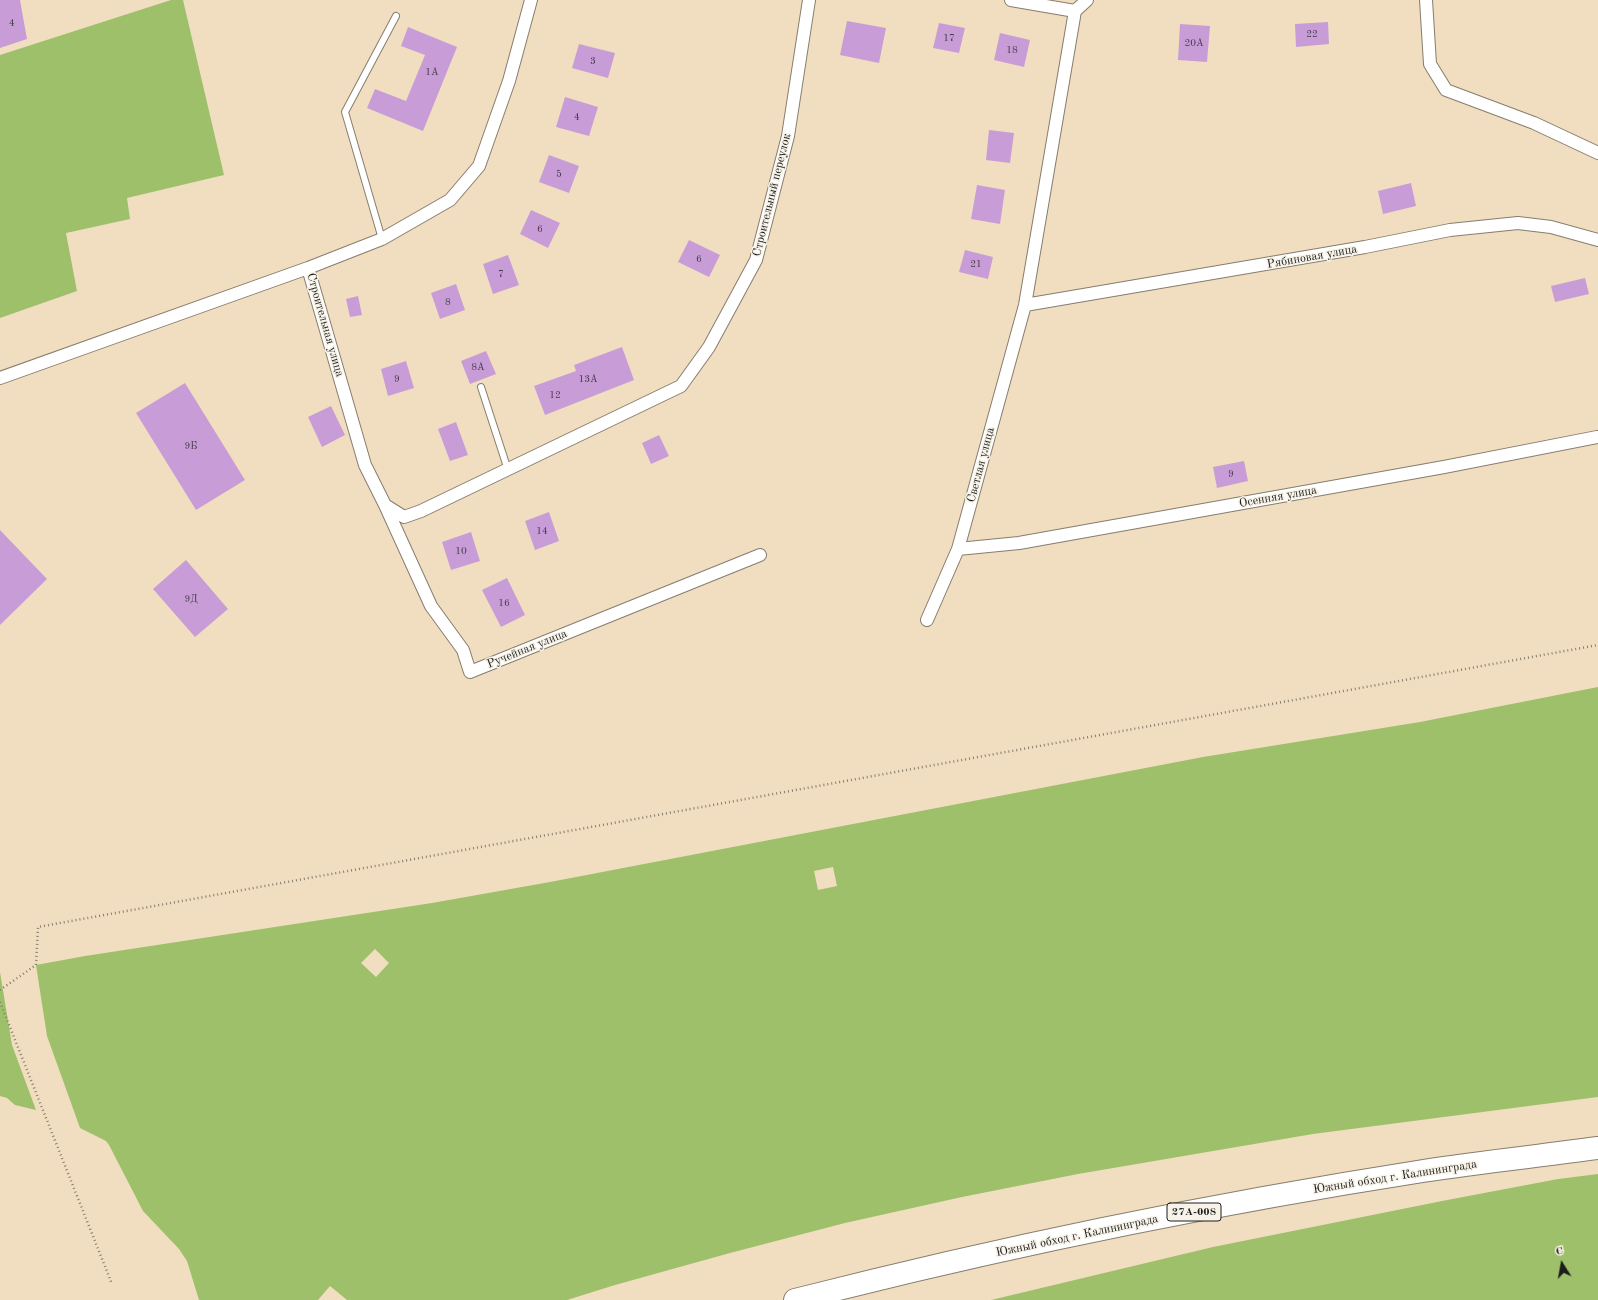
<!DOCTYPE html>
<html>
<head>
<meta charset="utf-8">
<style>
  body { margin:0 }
  #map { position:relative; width:1598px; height:1300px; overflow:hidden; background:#f1dec0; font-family:"Old Standard TT",serif }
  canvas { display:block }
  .north { position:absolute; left:1542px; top:1244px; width:40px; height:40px; -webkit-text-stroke:3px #f7f3e8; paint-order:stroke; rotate:349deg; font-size:11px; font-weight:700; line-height:16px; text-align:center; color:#1c1c1c }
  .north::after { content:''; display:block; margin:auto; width:14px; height:18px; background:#1c1c1c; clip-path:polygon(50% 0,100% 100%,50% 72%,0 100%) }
</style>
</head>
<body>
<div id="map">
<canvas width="1598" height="1300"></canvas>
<div class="north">С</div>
</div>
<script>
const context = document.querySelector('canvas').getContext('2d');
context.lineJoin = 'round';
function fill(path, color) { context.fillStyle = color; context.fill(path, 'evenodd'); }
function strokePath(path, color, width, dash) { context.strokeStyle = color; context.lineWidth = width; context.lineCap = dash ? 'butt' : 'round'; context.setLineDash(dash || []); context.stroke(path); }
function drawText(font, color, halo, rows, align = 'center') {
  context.font = font + ' "Old Standard TT",serif'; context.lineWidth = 3; context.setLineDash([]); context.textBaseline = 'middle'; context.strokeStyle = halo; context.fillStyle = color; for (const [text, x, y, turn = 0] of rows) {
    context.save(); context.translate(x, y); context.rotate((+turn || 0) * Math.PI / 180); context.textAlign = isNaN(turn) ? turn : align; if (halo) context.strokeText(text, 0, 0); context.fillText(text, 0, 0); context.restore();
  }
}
fill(new Path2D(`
  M 171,0 L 183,0 L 224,175 L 127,198 L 130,219 L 66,233 L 77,291 L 0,318 L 0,55 Z
  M 1598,687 L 1598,1097 L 1313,1134 L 1078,1174 L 962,1197 L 845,1223 L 730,1253 L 615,1285 L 567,1300 L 347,1300 L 330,1286 L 318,1300 L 199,1300 L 187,1261 L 179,1249 L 143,1211 L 109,1145 L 106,1141 L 80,1128 L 47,1036 L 36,965 L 85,956 L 432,903 L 550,882 L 1203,757 L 1420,722 ZM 833,867 L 837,886 L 818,890 L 814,871 ZM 375,949 L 389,963 L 376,977 L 361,963 Z
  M 0,972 L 12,1045 L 36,1110 L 15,1105 L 7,1098 L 0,1096 Z
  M 1598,1174 L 1598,1300 L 991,1300 L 1213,1247 L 1442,1201 L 1558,1179 Z`), '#9ec06a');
fill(new Path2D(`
  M 0,0 L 20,0 L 27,39 L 0,48 Z
  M 847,21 L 886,28 L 879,63 L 840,55 Z
  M 1328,22 L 1329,44 L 1296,47 L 1295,24 Z
  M 939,23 L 965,28 L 959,53 L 933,48 Z
  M 1180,24 L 1210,26 L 1207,62 L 1178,60 Z
  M 408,27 L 457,47 L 423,131 L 367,108 L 375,89 L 406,101 L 425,55 L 401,46 Z
  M 1000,33 L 1030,40 L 1024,67 L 994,60 Z
  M 579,44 L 615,53 L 608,78 L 572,68 Z
  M 565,97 L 598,107 L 589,136 L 556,127 Z
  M 989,130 L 1014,133 L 1010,163 L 986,160 Z
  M 549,155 L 579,166 L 569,193 L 539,182 Z
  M 1411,183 L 1416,206 L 1383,214 L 1378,191 Z
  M 977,185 L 1005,190 L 1000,224 L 971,219 Z
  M 531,210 L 560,223 L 548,248 L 520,234 Z
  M 689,240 L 720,255 L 709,277 L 678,262 Z
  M 965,250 L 993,257 L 988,279 L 959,272 Z
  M 508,255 L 519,285 L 493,294 L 483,264 Z
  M 1585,278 L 1589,294 L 1555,302 L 1551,286 Z
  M 456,284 L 465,310 L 440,319 L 431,293 Z
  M 358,296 L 362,315 L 350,317 L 346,299 Z
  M 622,347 L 634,380 L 545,415 L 534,386 L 576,371 L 574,365 Z
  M 486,351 L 496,374 L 470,384 L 461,361 Z
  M 406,361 L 414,388 L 388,396 L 381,369 Z
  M 185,383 L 245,480 L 196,510 L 136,413 Z
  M 331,406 L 345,435 L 322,447 L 308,417 Z
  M 456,422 L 468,455 L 450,461 L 438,429 Z
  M 659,435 L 669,456 L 651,464 L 642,443 Z
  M 1244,461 L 1248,481 L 1217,488 L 1213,467 Z
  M 549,512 L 559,541 L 535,550 L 525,521 Z
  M 0,530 L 47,579 L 0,625 Z
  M 471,532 L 480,561 L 451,570 L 442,542 Z
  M 186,560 L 228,609 L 195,637 L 153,589 Z
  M 507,578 L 525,615 L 501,627 L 482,590 Z`), '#c89dd7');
const lane = new Path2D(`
  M 382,239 L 345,112 L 396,16
  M 481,387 L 508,470`);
const street = new Path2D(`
  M 1011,0 L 1075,11
  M 1426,0 L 1430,64 L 1446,90 L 1534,123 L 1598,153
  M 1075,11 L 1087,0
  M 308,268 L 365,465 L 385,505 L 404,517 L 421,511 L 681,386 L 709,347 L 756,260 L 788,136 L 809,0
  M 1025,305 L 1365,247 L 1450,230 L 1518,223 L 1551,227 L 1598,240
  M 0,378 L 308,268 L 382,239 L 450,200 L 479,166 L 509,81 L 531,0
  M 385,505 L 431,606 L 463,650 L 470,672 L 760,555
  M 958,549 L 1019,543 L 1444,467 L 1597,437
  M 927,620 L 958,549 L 1025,305 L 1075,11`);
const highway = new Path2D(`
  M 795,1300 C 1002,1247 1212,1204 1423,1171 C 1481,1162 1540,1156 1598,1148`);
strokePath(lane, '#867d6e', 8);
strokePath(street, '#867d6e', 14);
strokePath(highway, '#867d6e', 24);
strokePath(new Path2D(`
  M 0,990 L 36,965 L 38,927 L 1598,645
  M 0,1002 L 112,1284`), '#867d6e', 2.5, [1, 3]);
strokePath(lane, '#fff', 6);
strokePath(street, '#fff', 12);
strokePath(highway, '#fff', 22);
drawText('10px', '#473c4b', null, [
  ["4",12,23],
  ["22",1312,34],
  ["17",949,38],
  ["20А",1194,43],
  ["18",1012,50],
  ["3",593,61],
  ["1А",432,72],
  ["4",577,117],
  ["5",559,174],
  ["6",540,229],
  ["6",699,259],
  ["21",976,264],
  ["7",501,274],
  ["8",448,302],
  ["8А",478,367],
  ["9",397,379],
  ["13А",588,379],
  ["12",555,395],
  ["9Б",191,446],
  ["9",1231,474],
  ["14",542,531],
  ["10",461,551],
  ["9Д",191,599],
  ["16",504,603]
]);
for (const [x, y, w] of [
  [1194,1212,54]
]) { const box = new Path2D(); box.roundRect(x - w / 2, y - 9, w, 18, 3); context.fillStyle = '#f7f3e8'; context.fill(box); strokePath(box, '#1c1c1c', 1); }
drawText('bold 11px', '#1c1c1c', null, [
  ["27А-008",1194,1212]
]);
drawText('12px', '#1c1c1c', '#f7f3e8', [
  ["Строительный переулок",772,195,-76],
  ["Рябиновая улица",1312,257,-10],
  ["Строительная улица",325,325,74],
  ["Светлая улица",981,465,-75],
  ["Осенняя улица",1278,497,-10],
  ["Ручейная улица",527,649,-22],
  ["Южный обход г. Калининграда",1395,1177,-9],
  ["Южный обход г. Калининграда",1077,1236,-12]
]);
</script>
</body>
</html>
